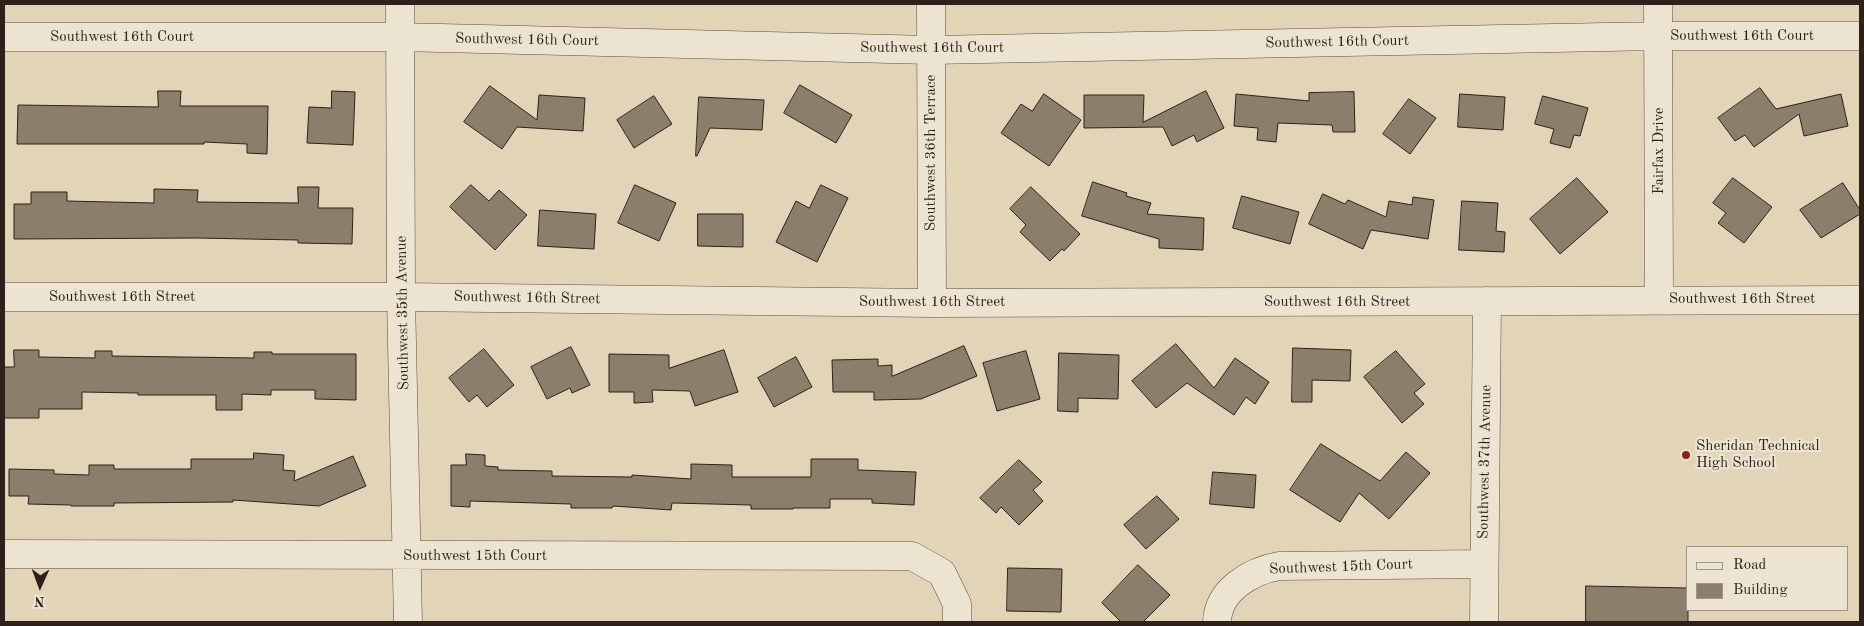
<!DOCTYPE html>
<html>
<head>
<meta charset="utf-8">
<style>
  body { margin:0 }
  #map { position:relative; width:1864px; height:626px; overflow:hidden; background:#e1d4b7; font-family:"Old Standard TT",serif }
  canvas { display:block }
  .frame { position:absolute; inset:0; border:5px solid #2e2119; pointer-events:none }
  .legend { position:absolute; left:1686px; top:546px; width:162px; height:65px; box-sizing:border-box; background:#ece3d0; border:1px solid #a09587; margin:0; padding:6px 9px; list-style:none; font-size:15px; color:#2e2119 }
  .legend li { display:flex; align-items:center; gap:10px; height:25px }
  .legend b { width:25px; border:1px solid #a09587 }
  .north { position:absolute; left:15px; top:561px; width:50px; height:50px; -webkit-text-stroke:4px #ece3d0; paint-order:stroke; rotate:182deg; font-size:14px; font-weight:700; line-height:20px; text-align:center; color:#2e2119 }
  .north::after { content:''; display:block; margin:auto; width:18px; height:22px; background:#2e2119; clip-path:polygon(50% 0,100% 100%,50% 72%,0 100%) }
</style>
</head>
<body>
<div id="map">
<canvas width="1864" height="626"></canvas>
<div class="frame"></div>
<ul class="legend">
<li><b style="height:6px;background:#ece3d0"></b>Road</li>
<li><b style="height:14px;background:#8b7e6b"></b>Building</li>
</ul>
<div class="north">N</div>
</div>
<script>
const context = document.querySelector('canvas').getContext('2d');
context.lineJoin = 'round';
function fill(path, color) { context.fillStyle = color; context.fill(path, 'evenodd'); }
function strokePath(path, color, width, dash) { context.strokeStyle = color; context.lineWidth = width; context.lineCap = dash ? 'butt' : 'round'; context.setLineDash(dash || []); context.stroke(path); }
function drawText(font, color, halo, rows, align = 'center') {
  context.font = font + ' "Old Standard TT",serif'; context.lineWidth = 4.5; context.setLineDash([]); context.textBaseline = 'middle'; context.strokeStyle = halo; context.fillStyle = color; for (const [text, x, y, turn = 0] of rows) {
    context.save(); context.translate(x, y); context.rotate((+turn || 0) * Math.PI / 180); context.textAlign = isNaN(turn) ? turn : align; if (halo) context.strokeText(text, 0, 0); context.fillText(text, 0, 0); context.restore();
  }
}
const building = new Path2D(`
  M 800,85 L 852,115 L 836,143 L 784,113 Z
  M 490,86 L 537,120 L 539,95 L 585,98 L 583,131 L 517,127 L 502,149 L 464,122 Z
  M 1760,88 L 1776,109 L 1841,94 L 1848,126 L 1804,136 L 1799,114 L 1754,147 L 1745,135 L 1735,141 L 1718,118 Z
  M 158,91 L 181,91 L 180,106 L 268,106 L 267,154 L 247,153 L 247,144 L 204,142 L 204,144 L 17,144 L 18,105 L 158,107 Z
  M 332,91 L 355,92 L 353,145 L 307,143 L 309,107 L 331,108 Z
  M 1206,91 L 1224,128 L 1197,142 L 1194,135 L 1172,146 L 1163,127 L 1084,128 L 1084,95 L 1144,95 L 1143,122 Z
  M 1354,92 L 1355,132 L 1333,132 L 1332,125 L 1278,123 L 1276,142 L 1257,140 L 1258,128 L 1234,126 L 1236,94 L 1309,101 L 1309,93 Z
  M 1044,94 L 1081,120 L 1049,166 L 1001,133 L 1021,104 L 1032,111 Z
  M 1460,94 L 1505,97 L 1503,130 L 1458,127 Z
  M 654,96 L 672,124 L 634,148 L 617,120 Z
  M 1543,96 L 1588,108 L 1580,136 L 1574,135 L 1570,148 L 1550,143 L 1554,129 L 1535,124 Z
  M 699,97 L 764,100 L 762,130 L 710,128 L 697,156 L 696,156 Z
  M 1409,99 L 1436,118 L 1410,154 L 1383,134 Z
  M 1577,178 L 1608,212 L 1560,254 L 1530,219 Z
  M 1733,178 L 1772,207 L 1744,243 L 1718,223 L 1726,213 L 1713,203 Z
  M 1093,182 L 1127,193 L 1126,196 L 1151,203 L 1147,214 L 1204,218 L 1203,250 L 1159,248 L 1159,239 L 1082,216 Z
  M 1843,183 L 1860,210 L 1860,214 L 1821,238 L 1800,210 Z
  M 471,185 L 489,201 L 499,190 L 527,215 L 495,250 L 450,207 Z
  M 635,185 L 676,203 L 659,241 L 618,223 Z
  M 821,185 L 848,198 L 817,262 L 776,242 L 796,201 L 809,208 Z
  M 298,187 L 319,187 L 318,208 L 353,208 L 352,244 L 298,243 L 298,240 L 197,238 L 14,239 L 14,204 L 31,204 L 31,192 L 67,192 L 67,201 L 154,203 L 154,189 L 198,190 L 197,202 L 298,203 Z
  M 1031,187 L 1080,234 L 1064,251 L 1062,249 L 1050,261 L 1020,232 L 1026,225 L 1010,209 Z
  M 1323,194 L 1345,204 L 1348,200 L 1386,217 L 1389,201 L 1412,205 L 1413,197 L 1434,200 L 1428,239 L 1371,230 L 1363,249 L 1309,224 Z
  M 1242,196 L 1299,212 L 1290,244 L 1233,228 Z
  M 1462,201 L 1498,203 L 1496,231 L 1505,232 L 1504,252 L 1459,250 Z
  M 540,210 L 596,214 L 594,249 L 538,246 Z
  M 698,214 L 743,214 L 743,247 L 698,246 Z
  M 1176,344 L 1214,388 L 1235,358 L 1269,382 L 1255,404 L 1246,397 L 1234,415 L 1187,383 L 1156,408 L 1132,381 Z
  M 964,346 L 977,376 L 921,399 L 874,400 L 874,392 L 833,392 L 832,360 L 878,359 L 878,366 L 892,365 L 892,376 Z
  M 571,347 L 590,385 L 572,393 L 570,388 L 547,399 L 531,367 Z
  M 1293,348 L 1351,350 L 1350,381 L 1312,380 L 1312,402 L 1292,402 Z
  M 484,349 L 514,385 L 487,407 L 477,395 L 469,402 L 449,378 Z
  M 14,350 L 39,350 L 39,357 L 95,358 L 95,351 L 112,351 L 112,356 L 254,358 L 254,352 L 272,352 L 272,354 L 356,354 L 356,400 L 315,399 L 315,390 L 271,390 L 271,395 L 242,394 L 242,410 L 216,410 L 216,395 L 138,395 L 138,393 L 82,392 L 82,409 L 39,409 L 39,418 L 4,418 L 4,367 L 14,367 Z
  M 724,350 L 738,392 L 695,406 L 690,391 L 652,390 L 653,402 L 634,403 L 634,392 L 609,392 L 609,354 L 669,355 L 669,368 Z
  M 1026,351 L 1040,399 L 997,411 L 983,363 Z
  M 1396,351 L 1425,384 L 1414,393 L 1424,404 L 1402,423 L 1364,377 Z
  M 1059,353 L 1119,355 L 1118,399 L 1078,398 L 1078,412 L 1058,411 Z
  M 796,357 L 812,387 L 774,407 L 758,378 Z
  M 1321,444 L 1380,481 L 1406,452 L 1430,473 L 1389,519 L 1359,493 L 1340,522 L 1290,490 Z
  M 254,453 L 284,455 L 283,470 L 295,471 L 294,481 L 353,456 L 366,486 L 319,506 L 233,500 L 233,502 L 114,503 L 114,506 L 71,506 L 71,505 L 28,504 L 29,496 L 9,496 L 9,469 L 54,470 L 54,474 L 89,475 L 89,465 L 114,465 L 114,469 L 191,469 L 191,459 L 253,459 Z
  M 466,454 L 485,455 L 485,466 L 498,467 L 498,470 L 552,471 L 552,476 L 632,477 L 632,475 L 691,479 L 691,464 L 732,465 L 732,477 L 811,477 L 811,459 L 858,459 L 858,470 L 916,472 L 914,505 L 872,503 L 872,499 L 830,499 L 830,508 L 793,508 L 793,509 L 751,509 L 751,505 L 672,503 L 671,510 L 613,506 L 612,508 L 571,508 L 571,504 L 470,501 L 470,507 L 451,506 L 451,465 L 466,465 Z
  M 1019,460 L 1042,482 L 1033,490 L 1043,501 L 1019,525 L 1001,507 L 996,513 L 980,498 Z
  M 1213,472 L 1256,475 L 1254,508 L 1210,504 Z
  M 1157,496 L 1179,519 L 1146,549 L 1124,525 Z
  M 1138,565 L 1170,595 L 1143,622 L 1121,622 L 1102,603 Z
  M 1008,568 L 1062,569 L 1061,612 L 1007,611 Z
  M 1586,586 L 1688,588 L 1688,622 L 1586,622 Z`);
fill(building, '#8b7e6b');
strokePath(building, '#2e2119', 1);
const minor = new Path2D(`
  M 400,4 L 401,297 L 408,622
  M 931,4 L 932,303
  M 1658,4 L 1659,299
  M 4,37 L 400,37 L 931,50 L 1658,36 L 1860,36
  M 4,297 L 401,297 L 932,303 L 1860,300
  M 4,554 L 912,556 L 942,573 L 957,604 L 957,622
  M 1217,622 C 1218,590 1251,571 1279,566 L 1484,564
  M 1484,622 L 1487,301`);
strokePath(minor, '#5b4e40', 29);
strokePath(minor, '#ece3d0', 28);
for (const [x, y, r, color] of [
  [1686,455,5,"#8f2418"]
]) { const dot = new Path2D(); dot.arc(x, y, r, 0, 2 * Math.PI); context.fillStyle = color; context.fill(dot); strokePath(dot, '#ece3d0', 2); }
drawText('15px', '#2e2119', '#ece3d0', [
  ["Southwest 16th Court",1742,36],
  ["Southwest 16th Court",122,37],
  ["Southwest 16th Court",527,40,1],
  ["Southwest 16th Court",1337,42,-1],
  ["Southwest 16th Court",932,48],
  ["Fairfax Drive",1659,151,-90],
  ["Southwest 36th Terrace",931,153,-90],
  ["Southwest 16th Street",122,297],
  ["Southwest 16th Street",527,298,1],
  ["Southwest 16th Street",1742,299],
  ["Southwest 16th Street",932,302],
  ["Southwest 16th Street",1337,302],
  ["Southwest 35th Avenue",403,313,-91],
  ["Southwest 37th Avenue",1485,462,-89],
  ["Southwest 15th Court",475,556],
  ["Southwest 15th Court",1341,567,-2]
]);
drawText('15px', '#2e2119', '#ece3d0', [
  ["Sheridan Technical",1696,446],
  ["High School",1696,463]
], 'left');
</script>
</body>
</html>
